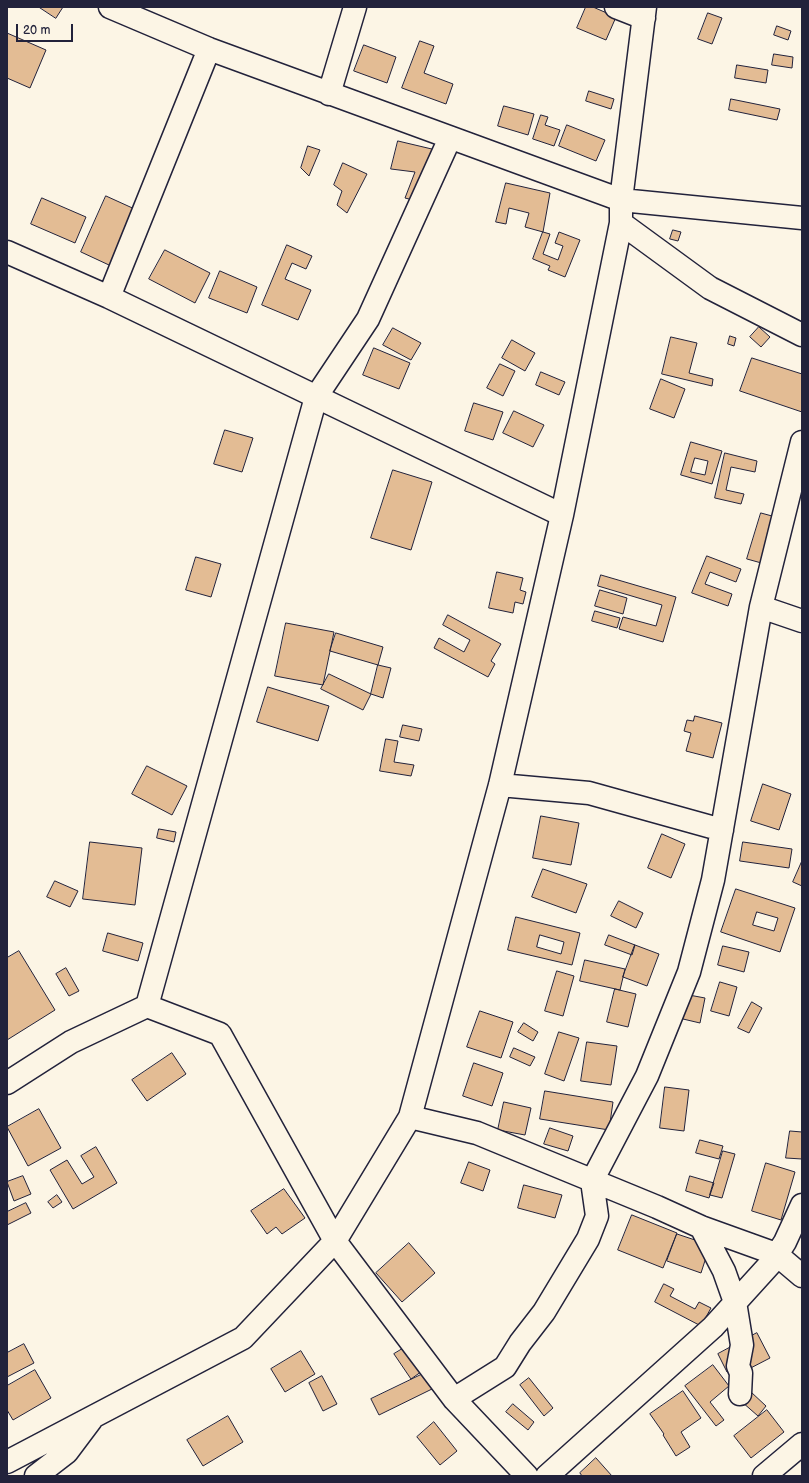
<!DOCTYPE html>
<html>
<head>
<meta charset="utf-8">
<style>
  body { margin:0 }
  #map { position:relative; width:809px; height:1483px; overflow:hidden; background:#fcf5e5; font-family:"Balsamiq Sans",sans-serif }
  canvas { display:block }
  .frame { position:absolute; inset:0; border:8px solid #22223b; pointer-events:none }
  .scale { position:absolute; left:16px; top:24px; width:57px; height:18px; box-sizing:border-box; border:2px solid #22223b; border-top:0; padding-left:5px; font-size:12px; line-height:14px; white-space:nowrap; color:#22223b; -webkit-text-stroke:3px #fcf5e5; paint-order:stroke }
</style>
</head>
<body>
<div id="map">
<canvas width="809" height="1483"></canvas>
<div class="frame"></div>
<div class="scale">20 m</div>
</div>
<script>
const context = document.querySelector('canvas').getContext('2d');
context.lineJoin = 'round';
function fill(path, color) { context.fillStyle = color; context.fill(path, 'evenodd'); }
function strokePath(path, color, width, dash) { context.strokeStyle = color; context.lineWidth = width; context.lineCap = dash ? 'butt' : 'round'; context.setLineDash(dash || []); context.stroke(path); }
const building = new Path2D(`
  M 39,7 L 63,7 L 56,18 Z
  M 586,7 L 593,7 L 616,17 L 606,40 L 577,28 Z
  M 708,13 L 722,18 L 712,44 L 698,39 Z
  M 777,26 L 791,31 L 788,40 L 774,35 Z
  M 7,33 L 46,50 L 30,88 L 7,78 Z
  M 420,41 L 434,46 L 424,73 L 453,84 L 446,104 L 402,88 Z
  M 364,45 L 396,57 L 387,83 L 354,71 Z
  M 774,54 L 793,57 L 792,68 L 772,65 Z
  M 737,65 L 768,70 L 766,83 L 735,78 Z
  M 589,91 L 614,99 L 611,109 L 586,101 Z
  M 731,99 L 780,109 L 777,120 L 729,110 Z
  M 504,106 L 534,114 L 528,135 L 498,126 Z
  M 541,115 L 548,117 L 545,125 L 560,130 L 554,146 L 533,139 Z
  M 567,125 L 605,140 L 596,161 L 559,146 Z
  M 398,141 L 436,150 L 421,202 L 405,198 L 415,172 L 391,169 Z
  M 308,146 L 320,150 L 309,176 L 301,168 Z
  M 343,163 L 367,174 L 347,213 L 337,205 L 342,191 L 334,185 Z
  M 506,183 L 550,193 L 543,232 L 525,227 L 529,213 L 509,208 L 506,224 L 496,222 Z
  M 106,196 L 150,216 L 124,272 L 81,252 Z
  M 42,198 L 86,217 L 75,243 L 31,224 Z
  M 673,230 L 681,232 L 678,241 L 670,239 Z
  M 543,232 L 550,234 L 543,254 L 558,260 L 563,246 L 555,243 L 559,232 L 580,240 L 565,277 L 548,270 L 550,266 L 533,259 Z
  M 287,245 L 312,256 L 306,269 L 292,263 L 285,279 L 311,290 L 298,320 L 262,305 Z
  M 165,250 L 210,273 L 195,303 L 149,279 Z
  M 220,271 L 257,287 L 247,313 L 209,298 Z
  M 759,327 L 770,337 L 761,347 L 750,337 Z
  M 393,328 L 421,343 L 411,360 L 383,345 Z
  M 730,336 L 736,338 L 734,346 L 728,344 Z
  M 671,337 L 697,343 L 689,373 L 713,379 L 712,386 L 662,374 Z
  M 512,340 L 535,353 L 525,371 L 502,358 Z
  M 374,348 L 410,363 L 399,389 L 363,375 Z
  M 752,358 L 802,374 L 802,412 L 740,391 Z
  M 500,364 L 515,371 L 503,396 L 487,388 Z
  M 541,372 L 565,382 L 559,395 L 536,385 Z
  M 661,379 L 685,389 L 674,418 L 650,409 Z
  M 474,403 L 503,412 L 493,440 L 465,431 Z
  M 514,411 L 544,425 L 533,447 L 503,433 Z
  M 225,430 L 253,438 L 242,472 L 214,464 Z
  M 691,442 L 722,451 L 712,484 L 681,475 ZM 695,458 L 708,461 L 705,475 L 691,472 Z
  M 725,453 L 757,461 L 755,472 L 731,467 L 726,490 L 744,494 L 741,504 L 715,498 Z
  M 393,470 L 432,482 L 411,550 L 371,538 Z
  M 761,513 L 783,519 L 765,564 L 747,559 Z
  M 707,556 L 741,569 L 736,582 L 710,572 L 705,584 L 732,594 L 728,606 L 692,593 Z
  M 196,557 L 221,564 L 211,597 L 186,590 Z
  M 497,572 L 523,578 L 520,590 L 526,592 L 523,604 L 515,602 L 513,613 L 489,608 Z
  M 601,575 L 676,597 L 663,642 L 619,629 L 623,617 L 656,626 L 662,605 L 598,586 Z
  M 600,590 L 627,598 L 623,614 L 595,606 Z
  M 595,611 L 620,618 L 617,628 L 592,621 Z
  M 448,615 L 501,644 L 491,661 L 495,664 L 488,677 L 434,648 L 439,638 L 464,652 L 470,640 L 443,625 Z
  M 286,623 L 334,632 L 323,685 L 275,676 Z
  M 336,633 L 383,647 L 378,665 L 330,651 Z
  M 378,665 L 391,668 L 383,698 L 371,694 Z
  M 329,674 L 371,694 L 363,710 L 321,689 Z
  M 268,687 L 329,706 L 318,741 L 257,722 Z
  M 695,716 L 722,723 L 713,758 L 686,751 L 691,733 L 684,731 L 687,720 L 693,721 Z
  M 403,725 L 422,729 L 419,741 L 400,737 Z
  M 386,739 L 398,741 L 394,762 L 414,765 L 411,776 L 380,771 Z
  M 147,766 L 187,786 L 172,815 L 132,794 Z
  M 763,784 L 791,794 L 779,830 L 751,821 Z
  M 541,816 L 579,823 L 571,865 L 533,858 Z
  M 159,829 L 176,832 L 174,842 L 157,838 Z
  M 662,834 L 685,844 L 671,878 L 648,868 Z
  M 90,842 L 142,848 L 135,905 L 83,899 Z
  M 743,842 L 792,849 L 789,868 L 740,861 Z
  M 802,861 L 802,886 L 793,882 Z
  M 543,869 L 587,884 L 576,913 L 532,897 Z
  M 55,881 L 78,891 L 70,907 L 47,897 Z
  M 736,889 L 795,908 L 780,952 L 721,932 ZM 757,912 L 778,918 L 774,931 L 753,925 Z
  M 619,901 L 643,913 L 636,928 L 611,916 Z
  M 516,917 L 580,933 L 572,965 L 508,950 ZM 540,935 L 564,942 L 561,954 L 537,947 Z
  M 108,933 L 143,943 L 138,961 L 103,951 Z
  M 609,935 L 635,945 L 632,955 L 605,945 Z
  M 635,945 L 659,954 L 647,986 L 623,977 Z
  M 723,946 L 749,952 L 744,972 L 718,965 Z
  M 19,951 L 55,1010 L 7,1040 L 7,958 Z
  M 585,960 L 625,969 L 620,990 L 580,981 Z
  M 66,968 L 79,991 L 69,996 L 56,974 Z
  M 557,971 L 574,976 L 563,1016 L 545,1011 Z
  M 720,982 L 737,987 L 729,1016 L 711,1011 Z
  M 615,989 L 636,994 L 628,1027 L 607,1022 Z
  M 689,995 L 705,998 L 700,1023 L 683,1019 Z
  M 752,1002 L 762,1008 L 749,1033 L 738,1028 Z
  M 480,1011 L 513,1022 L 501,1058 L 467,1047 Z
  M 524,1023 L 538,1032 L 533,1041 L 518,1032 Z
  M 559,1032 L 579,1038 L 564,1081 L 545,1074 Z
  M 587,1042 L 617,1046 L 611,1085 L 581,1081 Z
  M 514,1048 L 535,1057 L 530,1066 L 510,1057 Z
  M 172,1053 L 186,1074 L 147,1101 L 132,1080 Z
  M 474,1063 L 503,1073 L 492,1106 L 463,1096 Z
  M 665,1087 L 689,1090 L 684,1131 L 660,1128 Z
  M 545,1091 L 613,1102 L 609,1130 L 540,1119 Z
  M 504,1102 L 531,1108 L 525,1135 L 498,1130 Z
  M 39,1109 L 61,1148 L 28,1166 L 7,1127 Z
  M 550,1128 L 573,1136 L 568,1151 L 544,1144 Z
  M 790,1131 L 802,1132 L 802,1159 L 786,1158 Z
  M 700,1140 L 723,1146 L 719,1159 L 696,1153 Z
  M 96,1147 L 117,1183 L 73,1209 L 50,1170 L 67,1160 L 82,1184 L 94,1177 L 81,1156 Z
  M 723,1151 L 735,1154 L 722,1198 L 710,1195 Z
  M 469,1162 L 490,1170 L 483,1191 L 461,1183 Z
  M 766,1163 L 795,1172 L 781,1220 L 752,1211 Z
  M 23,1176 L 31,1194 L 14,1201 L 7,1182 Z
  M 690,1176 L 714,1183 L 709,1198 L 686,1191 Z
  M 524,1185 L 562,1195 L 555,1218 L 518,1208 Z
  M 284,1189 L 305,1218 L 282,1234 L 276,1227 L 267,1234 L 251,1211 Z
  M 57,1195 L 62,1202 L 53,1208 L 48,1202 Z
  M 26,1203 L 31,1213 L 7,1225 L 7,1212 Z
  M 632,1215 L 677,1233 L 663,1268 L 618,1250 Z
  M 677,1234 L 710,1245 L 701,1273 L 667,1261 Z
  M 409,1243 L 435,1273 L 402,1302 L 376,1273 Z
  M 664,1284 L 674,1289 L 670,1296 L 695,1309 L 699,1302 L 711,1308 L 701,1326 L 655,1302 Z
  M 757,1333 L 770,1358 L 741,1373 L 738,1366 L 727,1372 L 718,1354 Z
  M 24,1344 L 34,1363 L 7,1377 L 7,1353 Z
  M 409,1345 L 425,1369 L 411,1379 L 394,1354 Z
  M 301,1351 L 315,1374 L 285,1392 L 271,1369 Z
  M 713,1365 L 729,1386 L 710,1402 L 724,1420 L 716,1426 L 685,1386 Z
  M 35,1370 L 51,1398 L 13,1420 L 7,1410 L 7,1386 Z
  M 425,1373 L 432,1389 L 379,1415 L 371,1399 Z
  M 322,1376 L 337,1404 L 323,1411 L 309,1383 Z
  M 529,1378 L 553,1408 L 544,1416 L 520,1385 Z
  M 683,1391 L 701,1418 L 681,1432 L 690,1447 L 676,1456 L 663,1435 L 664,1434 L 650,1414 Z
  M 751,1392 L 766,1406 L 758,1416 L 742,1402 Z
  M 513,1404 L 534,1422 L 528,1430 L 506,1412 Z
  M 767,1410 L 784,1432 L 751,1458 L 734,1436 Z
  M 228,1416 L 243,1442 L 203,1466 L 187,1440 Z
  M 434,1422 L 457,1451 L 440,1465 L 417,1437 Z
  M 596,1458 L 612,1476 L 582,1476 L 580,1473 Z`);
fill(building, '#e3bc94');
strokePath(building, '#22223b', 1);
const minor = new Path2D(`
  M 616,7 L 644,18
  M 645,7 L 621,200 L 802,218
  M 329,94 L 355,7
  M 621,223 L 710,288 L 802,335
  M 7,252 L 109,297 L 562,515
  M 109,297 L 209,49
  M 761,607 L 802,621
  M 500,785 L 589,793 L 722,830
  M 147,1006 L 316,397 L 368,319 L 450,138
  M 7,1083 L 71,1042 L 147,1006 L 220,1034 L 335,1241 L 454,1399 L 527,1476
  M 410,1117 L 477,1133 L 657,1207 L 701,1227 L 776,1254 L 802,1276
  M 701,1227 L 724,1271 L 735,1302 L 742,1345 L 738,1366 L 741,1373 L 740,1394
  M 454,1399 L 505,1367 L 520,1343 L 544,1312 L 588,1239 L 597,1216 L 592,1181 L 647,1076 L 689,972 L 713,880 L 761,607 L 802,442
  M 7,1462 L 243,1338 L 335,1241 L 410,1117 L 500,785 L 562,515 L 621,223 L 621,200 L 209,49 L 110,7
  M 36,1476 L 67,1452 L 91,1420
  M 547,1476 L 713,1327 L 772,1262 L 785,1242 L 802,1205
  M 764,1476 L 802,1444`);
strokePath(minor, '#22223b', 25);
strokePath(minor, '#fcf5e5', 22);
</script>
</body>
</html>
